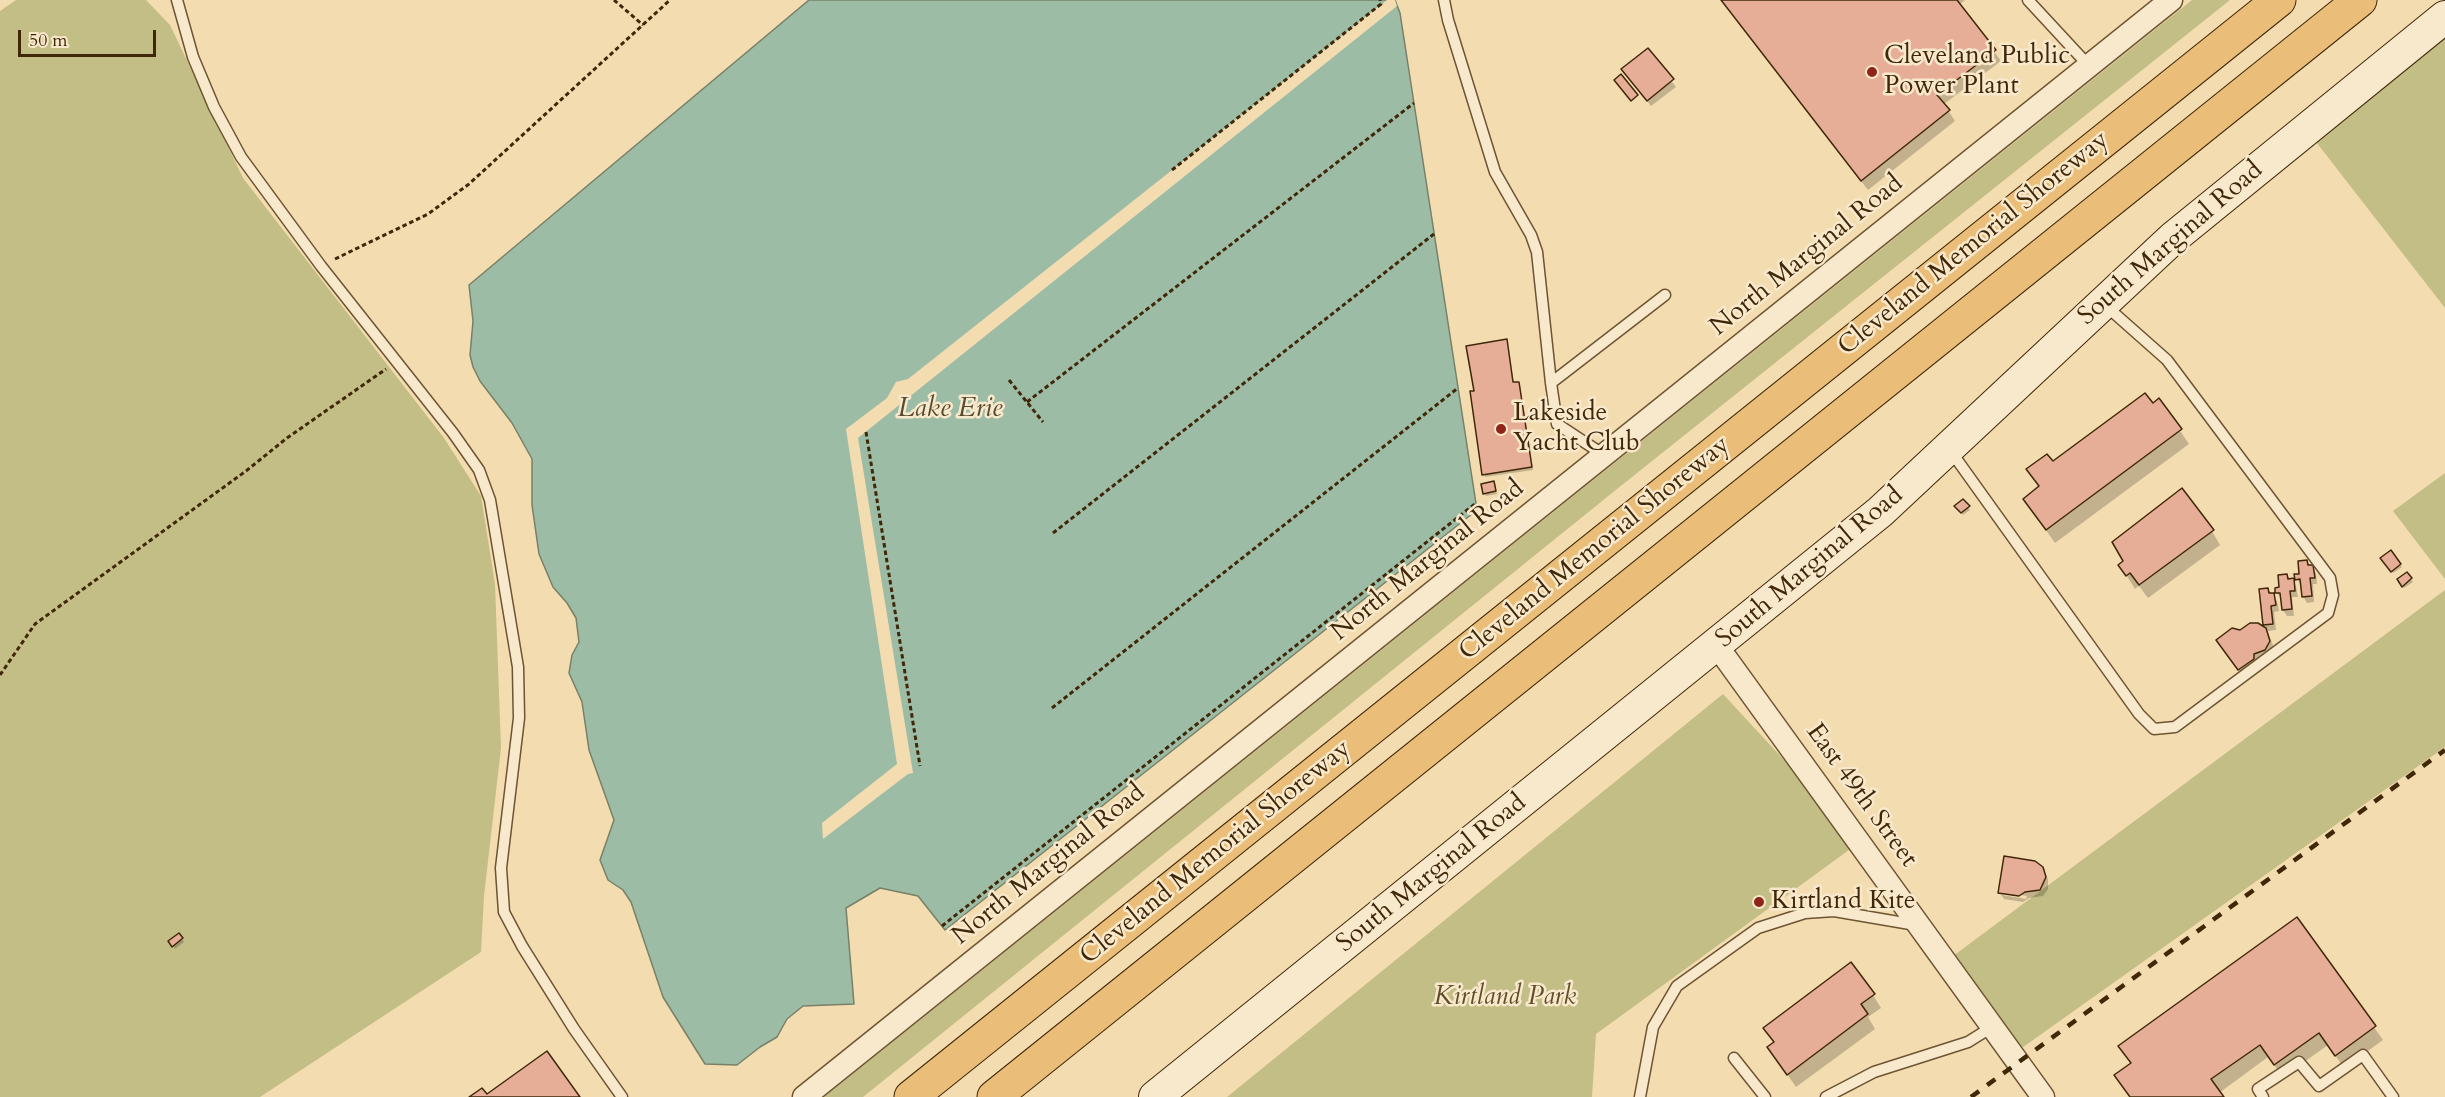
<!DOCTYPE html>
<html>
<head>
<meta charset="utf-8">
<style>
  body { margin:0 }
  #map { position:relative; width:2445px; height:1097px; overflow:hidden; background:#f4dcb1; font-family:Cardo,serif }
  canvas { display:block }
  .scale { position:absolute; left:18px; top:30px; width:138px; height:27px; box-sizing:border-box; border:3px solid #402708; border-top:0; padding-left:8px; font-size:18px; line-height:21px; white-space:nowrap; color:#402708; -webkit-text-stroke:4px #f8e8cc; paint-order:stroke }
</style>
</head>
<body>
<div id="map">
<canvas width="2445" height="1097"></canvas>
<div class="scale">50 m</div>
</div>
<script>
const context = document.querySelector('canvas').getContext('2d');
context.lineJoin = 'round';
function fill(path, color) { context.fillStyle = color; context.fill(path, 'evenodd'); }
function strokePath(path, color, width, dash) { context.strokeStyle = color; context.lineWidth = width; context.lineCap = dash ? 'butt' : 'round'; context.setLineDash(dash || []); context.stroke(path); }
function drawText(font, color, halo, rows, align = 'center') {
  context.font = font + ' Cardo,serif'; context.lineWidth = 5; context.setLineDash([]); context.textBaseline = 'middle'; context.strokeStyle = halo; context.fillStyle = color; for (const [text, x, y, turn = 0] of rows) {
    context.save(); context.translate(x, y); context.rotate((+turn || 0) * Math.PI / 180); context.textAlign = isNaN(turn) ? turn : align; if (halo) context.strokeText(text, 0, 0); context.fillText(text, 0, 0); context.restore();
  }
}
fill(new Path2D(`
  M 16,0 L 146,0 L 170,25 L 243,178 L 444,438 L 481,496 L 495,584 L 501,748 L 484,896 L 481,952 L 260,1097 L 0,1097 L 0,11 Z
  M 2192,0 L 2230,0 L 1622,485 L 863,1097 L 824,1097 Z
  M 2445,17 L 2445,308 L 2306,129 Z
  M 2445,473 L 2445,579 L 2393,511 Z
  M 2445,590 L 2445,747 L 2012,1055 L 1945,962 Z
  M 1723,694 L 1860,842 L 1596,1034 L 1592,1097 L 1227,1097 Z`), '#c3be86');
const water = new Path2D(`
  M 809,0 L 1395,0 L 1400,13 L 1477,510 L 945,930 L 918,896 L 880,888 L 846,908 L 854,1004 L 803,1006 L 787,1019 L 777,1037 L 760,1047 L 737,1065 L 705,1064 L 663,997 L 631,902 L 623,890 L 608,880 L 600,860 L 614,820 L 589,750 L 582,702 L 569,673 L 572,655 L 579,642 L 576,618 L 567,603 L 553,587 L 539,554 L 532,505 L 532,459 L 512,423 L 480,381 L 473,367 L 470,355 L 473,321 L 469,285 Z`);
fill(water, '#9dbca6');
strokePath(water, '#788067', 1.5);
fill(new Path2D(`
  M 1387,0 L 1395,0 L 1397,6 L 858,438 L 913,773 L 908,774 L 823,839 L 822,823 L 897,764 L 846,429 L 887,398 L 896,382 L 908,379 Z`), '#f4dcb1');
fill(new Path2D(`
  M 1721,0 L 1965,0 L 1959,5 L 2001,61 L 1944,104 L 1955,121 L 1868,190 Z
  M 1648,50 L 1676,87 L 1651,106 L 1623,70 Z
  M 1506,341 L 1514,383 L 1518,383 L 1520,386 L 1533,470 L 1485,477 L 1476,392 Z
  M 2159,400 L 2189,444 L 2055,543 L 2024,499 L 2039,488 L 2028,470 L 2052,464 Z
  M 1494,483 L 1497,494 L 1486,496 L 1484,493 Z
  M 1968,507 L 1970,510 L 1963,515 L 1958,509 Z
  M 2212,531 L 2220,545 L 2148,598 L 2139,586 L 2135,589 L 2120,565 Z
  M 2382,558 L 2400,565 L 2402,567 L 2393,573 Z
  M 2307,562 L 2316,573 L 2317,584 L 2313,584 L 2314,602 L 2307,603 L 2303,596 L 2302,586 L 2297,579 Z
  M 2407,574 L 2413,582 L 2404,588 L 2399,580 Z
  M 2287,575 L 2296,586 L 2298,597 L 2292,597 L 2294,616 L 2287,616 L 2283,610 L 2282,599 L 2277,593 Z
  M 2268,589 L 2277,601 L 2279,611 L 2274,612 L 2276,630 L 2268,631 L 2264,624 Z
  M 2257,625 L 2267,631 L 2273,645 L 2271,652 L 2242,676 L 2221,647 L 2241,631 Z
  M 2044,872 L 2048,879 L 2048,889 L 2043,896 L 2029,898 L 2023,902 L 2004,899 L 2000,893 ZM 2002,892 L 2027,896 L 2026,899 L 2002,895 Z
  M 2297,919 L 2383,1040 L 2344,1068 L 2328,1045 L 2283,1077 L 2268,1057 L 2219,1093 L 2222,1097 L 2132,1097 L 2116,1075 L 2132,1064 L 2120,1046 Z
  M 179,935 L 184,942 L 175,949 L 170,941 Z
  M 1873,995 L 1881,1008 L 1868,1017 L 1875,1029 L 1796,1087 L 1769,1048 L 1774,1044 L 1765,1028 Z`), '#0003');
const building = new Path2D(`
  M 1721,0 L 1957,0 L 1996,50 L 1937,95 L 1950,110 L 1861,181 Z
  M 1648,48 L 1674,79 L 1647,101 L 1621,69 Z
  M 1621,74 L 1638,95 L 1631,101 L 1614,80 Z
  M 1507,339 L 1513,382 L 1519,382 L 1532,467 L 1482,475 L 1470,391 L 1474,391 L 1466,346 Z
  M 2145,393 L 2153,403 L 2159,398 L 2182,429 L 2046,530 L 2023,499 L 2039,486 L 2026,469 L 2047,454 L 2053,461 Z
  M 1494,481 L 1496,491 L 1483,494 L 1481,484 Z
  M 2182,488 L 2214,530 L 2139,585 L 2130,573 L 2126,576 L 2118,565 L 2123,561 L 2112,542 Z
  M 1963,499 L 1970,506 L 1961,513 L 1954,506 Z
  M 2391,550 L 2401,564 L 2391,572 L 2380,558 Z
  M 2307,560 L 2308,565 L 2313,565 L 2315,578 L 2310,578 L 2312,596 L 2302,597 L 2300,579 L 2295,580 L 2294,574 L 2299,574 L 2298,561 Z
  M 2407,572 L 2412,578 L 2402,587 L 2397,579 Z
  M 2287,574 L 2288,579 L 2294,578 L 2295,591 L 2290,591 L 2292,609 L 2282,610 L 2280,593 L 2275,593 L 2275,588 L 2279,587 L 2278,575 Z
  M 2268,588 L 2269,593 L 2274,593 L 2276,605 L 2271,606 L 2273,624 L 2263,625 L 2259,589 Z
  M 2250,623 L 2258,623 L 2266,628 L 2270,641 L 2265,650 L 2254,654 L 2254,659 L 2238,670 L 2216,640 L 2232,628 L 2240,630 Z
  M 2004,856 L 2035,861 L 2043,867 L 2046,877 L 2040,890 L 2025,892 L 2019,896 L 1998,893 Z
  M 2297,917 L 2376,1026 L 2335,1056 L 2319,1033 L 2274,1065 L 2260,1045 L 2211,1079 L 2224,1097 L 2130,1097 L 2114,1075 L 2131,1063 L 2118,1046 Z
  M 179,933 L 183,938 L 172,947 L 168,941 Z
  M 1851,962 L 1875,994 L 1861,1004 L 1868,1014 L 1787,1075 L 1767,1047 L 1774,1042 L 1763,1028 Z
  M 547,1051 L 580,1097 L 469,1097 L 482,1088 L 487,1094 Z`);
fill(building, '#e7ae97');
strokePath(building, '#402708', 1.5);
const lane = new Path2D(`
  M 177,0 L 193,57 L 214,107 L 241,157 L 321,266 L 453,433 L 479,470 L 490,500 L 518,667 L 519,718 L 501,868 L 504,912 L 522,946 L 574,1029 L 622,1097
  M 1444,0 L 1448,20 L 1495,172 L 1531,235 L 1537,252 L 1551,383
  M 2028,0 L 2089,66
  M 1950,450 L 2139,714 L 2154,729 L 2175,727 L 2328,613 L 2333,595 L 2330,578 L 2167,360 L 2106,306
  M 1604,455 L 1557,424 L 1551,383 L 1665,295
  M 1734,1058 L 1765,1097
  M 1640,1097 L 1653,1027 L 1677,986 L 1758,928 L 1805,913 L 1834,911 L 1916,925
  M 1826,1097 L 1874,1072 L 1968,1042 L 1992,1027
  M 2263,1097 L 2258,1089 L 2299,1062 L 2319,1086 L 2363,1055 L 2393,1097`);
const street = new Path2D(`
  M 1717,646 L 2043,1097
  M 804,1097 L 2171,0`);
const secondary = new Path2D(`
  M 1155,1097 L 1880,512 L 2173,238 L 2445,17`);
const highway = new Path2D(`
  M 911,1097 L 2279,0
  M 994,1097 L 2360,0`);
strokePath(lane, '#6d5432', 13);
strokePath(street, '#6d5432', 25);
strokePath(secondary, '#402708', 34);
strokePath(highway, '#402708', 35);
strokePath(new Path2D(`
  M 614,0 L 643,25
  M 1172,170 L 1381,4 L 1380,0
  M 335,259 L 428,214 L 469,184 L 670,0
  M 1009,380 L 1043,422
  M 1027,402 L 1414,103
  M 866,432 L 920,766
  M 1053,533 L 1434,234
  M 0,675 L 35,624 L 246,471 L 287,438 L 386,369
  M 1052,708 L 1458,388
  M 942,926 L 1476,503`), '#402708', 3, [4.5, 3]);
strokePath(lane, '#f8e8cc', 10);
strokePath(street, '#f8e8cc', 22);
strokePath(secondary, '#f8e8cc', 32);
strokePath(highway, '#eabe78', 33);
strokePath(new Path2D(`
  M 1971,1097 L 2445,750`), '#402708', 4.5, [10, 10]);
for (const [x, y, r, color] of [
  [1872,72,6,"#8f2418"],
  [1501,429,6,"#8f2418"],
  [1759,902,6,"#8f2418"]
]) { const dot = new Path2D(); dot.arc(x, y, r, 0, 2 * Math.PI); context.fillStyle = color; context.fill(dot); strokePath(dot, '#f8e8cc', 2); }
drawText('26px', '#402708', '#f8e8cc', [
  ["Cleveland Public",1884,57],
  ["Power Plant",1884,87],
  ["Lakeside",1513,414],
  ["Yacht Club",1513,444],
  ["Kirtland Kite",1771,902]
], 'left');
drawText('26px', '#402708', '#f8e8cc', [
  ["Cleveland Memorial Shoreway",1974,244,-39],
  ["South Marginal Road",2171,244,-41],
  ["North Marginal Road",1807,256,-39],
  ["Cleveland Memorial Shoreway",1595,549,-39],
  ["North Marginal Road",1428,561,-39],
  ["South Marginal Road",1810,568,-40],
  ["East 49th Street",1861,796,54],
  ["Cleveland Memorial Shoreway",1216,853,-39],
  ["North Marginal Road",1049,865,-39],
  ["South Marginal Road",1432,874,-39]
]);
drawText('italic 26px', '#614d28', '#f8e8cc', [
  ["Kirtland Park",1505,998]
]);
drawText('italic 27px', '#574c30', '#f8e8cc', [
  ["Lake Erie",950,410]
]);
</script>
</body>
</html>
